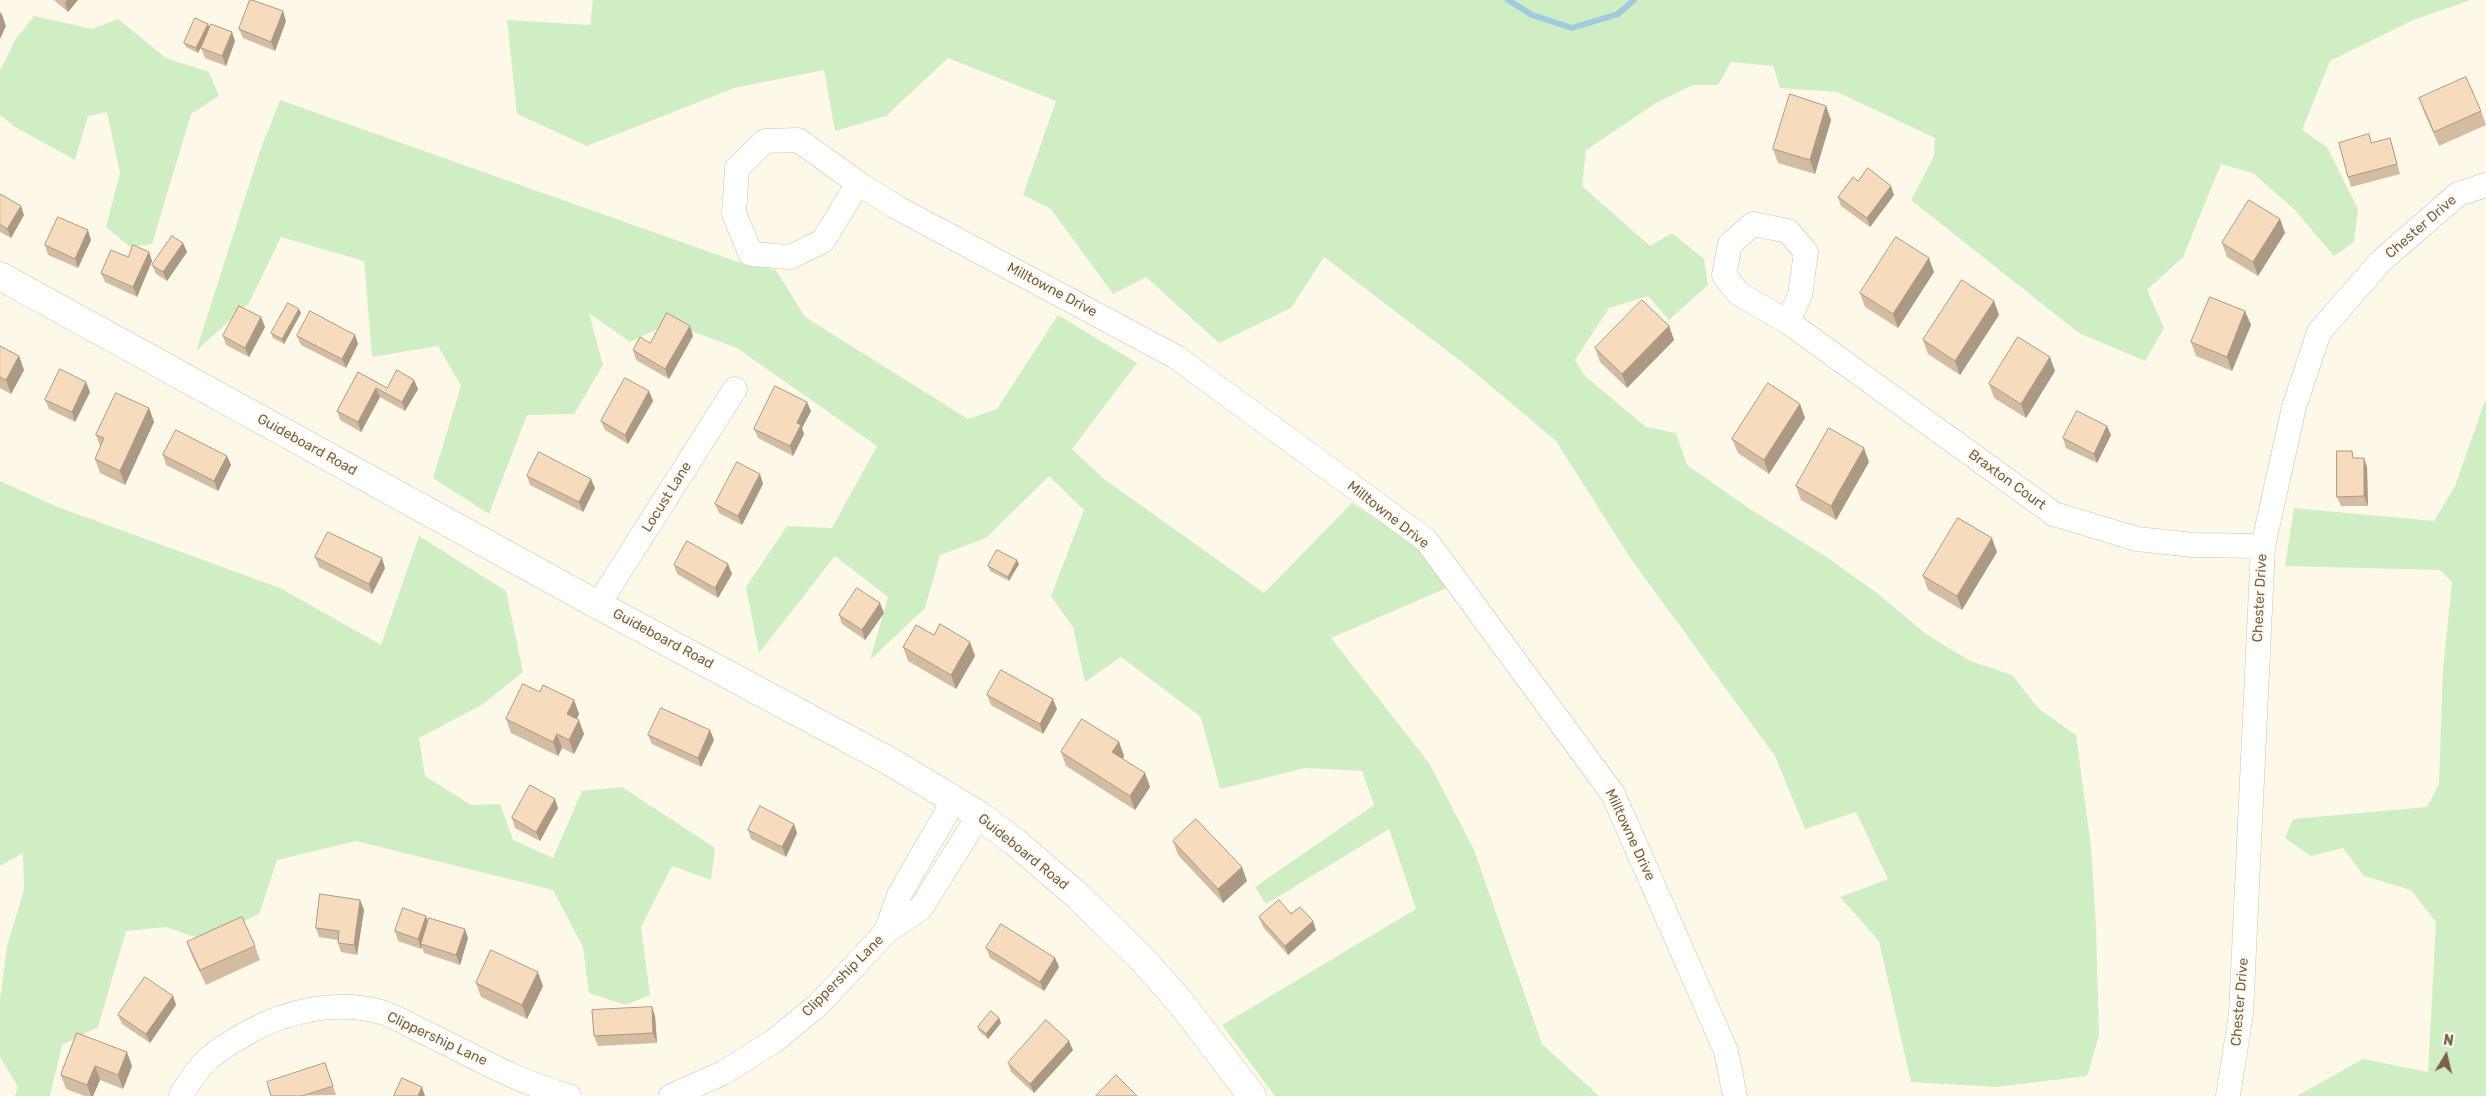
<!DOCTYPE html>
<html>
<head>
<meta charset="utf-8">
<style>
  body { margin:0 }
  #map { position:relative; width:2486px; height:1096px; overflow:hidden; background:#fef8e8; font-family:Rubik,sans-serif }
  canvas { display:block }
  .north { position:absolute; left:2421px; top:1031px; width:50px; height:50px; -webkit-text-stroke:4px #fffbf0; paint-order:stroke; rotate:9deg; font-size:14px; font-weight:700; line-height:20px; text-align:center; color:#7c6149 }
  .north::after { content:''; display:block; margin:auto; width:18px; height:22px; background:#7c6149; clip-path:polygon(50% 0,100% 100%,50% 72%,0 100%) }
</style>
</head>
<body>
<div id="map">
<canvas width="2486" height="1096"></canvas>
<div class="north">N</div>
</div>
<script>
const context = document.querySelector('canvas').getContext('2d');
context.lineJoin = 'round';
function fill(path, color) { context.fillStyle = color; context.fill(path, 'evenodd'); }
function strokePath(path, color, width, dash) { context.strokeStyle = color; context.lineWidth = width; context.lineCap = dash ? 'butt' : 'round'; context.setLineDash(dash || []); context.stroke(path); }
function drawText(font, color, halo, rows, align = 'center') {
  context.font = font + ' Rubik,sans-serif'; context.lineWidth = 4; context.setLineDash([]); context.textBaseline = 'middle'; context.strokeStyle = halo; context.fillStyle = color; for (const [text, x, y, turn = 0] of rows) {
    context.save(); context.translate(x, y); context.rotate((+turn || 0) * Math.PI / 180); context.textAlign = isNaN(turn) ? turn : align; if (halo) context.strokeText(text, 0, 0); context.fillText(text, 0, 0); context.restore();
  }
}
fill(new Path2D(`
  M 593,0 L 2471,0 L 2413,20 L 2330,61 L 2302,130 L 2327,147 L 2358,209 L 2354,242 L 2334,256 L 2294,209 L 2253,173 L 2221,164 L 2183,257 L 2147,290 L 2164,328 L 2145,361 L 2079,333 L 1911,200 L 1934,156 L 1935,138 L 1837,92 L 1780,88 L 1773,66 L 1731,62 L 1718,85 L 1693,85 L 1656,103 L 1586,150 L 1582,186 L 1650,246 L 1672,233 L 1704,259 L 1708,285 L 1669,320 L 1648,296 L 1609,308 L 1575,360 L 1585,376 L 1646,427 L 1676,433 L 1687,465 L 1750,509 L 1828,558 L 1877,593 L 1926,634 L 1970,661 L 2012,675 L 2039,709 L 2076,735 L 2091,846 L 2096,927 L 2099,1036 L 2087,1076 L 1996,1087 L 1911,1082 L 1879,941 L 1840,897 L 1888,879 L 1856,812 L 1805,829 L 1775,756 L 1631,559 L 1556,441 L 1467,366 L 1324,257 L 1291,308 L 1219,343 L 1146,277 L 1113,294 L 1051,209 L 1023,195 L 1056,101 L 948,58 L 886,116 L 835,131 L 824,70 L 734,88 L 587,146 L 517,114 L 507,20 L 590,25 Z
  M 34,16 L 92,29 L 118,19 L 166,58 L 209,72 L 219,96 L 191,114 L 152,244 L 130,247 L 106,227 L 120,173 L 107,112 L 88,116 L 75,160 L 15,127 L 0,115 L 0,71 L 15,40 Z
  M 280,100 L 735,261 L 776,270 L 805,317 L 968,419 L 997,409 L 1058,315 L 1137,363 L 1072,449 L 1104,479 L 1264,593 L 1352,503 L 1414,544 L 1449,587 L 1331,638 L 1429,763 L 1474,850 L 1542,1044 L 1599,1096 L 1275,1096 L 1222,1025 L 1416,909 L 1389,829 L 1266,904 L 1255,887 L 1374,805 L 1362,771 L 1305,768 L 1220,789 L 1201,717 L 1121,657 L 1085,682 L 1073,627 L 1051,596 L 1084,510 L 1049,476 L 986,538 L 940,555 L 925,608 L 870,660 L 888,597 L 835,556 L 759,653 L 746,587 L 787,526 L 832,528 L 877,446 L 737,348 L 670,323 L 630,342 L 589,313 L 603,365 L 574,414 L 527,415 L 489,514 L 433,478 L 461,386 L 438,346 L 372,357 L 364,261 L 281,237 L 249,303 L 196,351 L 260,151 Z
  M 2486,398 L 2486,1096 L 2297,1096 L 2363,1059 L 2428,1072 L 2436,922 L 2411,890 L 2364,876 L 2343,848 L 2311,856 L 2285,838 L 2293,819 L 2427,807 L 2439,784 L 2443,669 L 2452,582 L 2440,570 L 2285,566 L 2294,508 L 2434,521 L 2455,486 Z
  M 0,481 L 55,506 L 280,588 L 381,645 L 419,536 L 506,591 L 523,672 L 483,704 L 419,738 L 425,776 L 471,805 L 500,804 L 513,840 L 553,858 L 582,791 L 622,787 L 715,848 L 711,880 L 672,866 L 641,927 L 650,995 L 625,1005 L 589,993 L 583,947 L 553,890 L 356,841 L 277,860 L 259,914 L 204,940 L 166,927 L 126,931 L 98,1027 L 62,1045 L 50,1096 L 15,1096 L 18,1087 L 0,1057 L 0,1000 L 7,946 L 24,890 L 23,853 L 0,866 Z`), '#d0eec4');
strokePath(new Path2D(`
  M 1508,0 L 1532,15 L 1572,28 L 1618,14 L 1634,0`), '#9fccdd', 6);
const street = new Path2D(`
  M 858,183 L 823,241 L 790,257 L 751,254 L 734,214 L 737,168 L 765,141 L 798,140 L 858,183 L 896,207 L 1176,357 L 1426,540 L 1613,794 L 1726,1051 L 1735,1096
  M 1788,322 L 1800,295 L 1806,252 L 1788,231 L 1753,224 L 1730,244 L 1724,275 L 1739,294 L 1788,322 L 2054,514 L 2137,539 L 2193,545 L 2263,546
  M 598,605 L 735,389
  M 886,932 L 899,895 L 954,800
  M 181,1096 C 200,1061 215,1051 249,1032 C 287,1010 339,1000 381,1012 C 398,1017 414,1028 430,1035 C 475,1057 520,1083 569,1096
  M 671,1096 L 723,1073 L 774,1041 L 819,1004 L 886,932 L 921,908 L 979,815
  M 2228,1096 L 2241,1014 L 2263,546 L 2294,407 L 2319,332 L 2381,261 L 2458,194 L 2486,185`);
const secondary = new Path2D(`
  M 0,276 L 598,605 L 891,762 L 979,815 L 1015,842 L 1079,897 L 1144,961 L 1181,1003 L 1252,1096`);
strokePath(street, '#d2c1ac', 25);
strokePath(secondary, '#d6c3a9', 29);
strokePath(street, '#fff', 24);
strokePath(secondary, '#fff', 28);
fill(new Path2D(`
  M 54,0 L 78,0 L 68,12 Z
  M 286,21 L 275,51 L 243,38 L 239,29 Z
  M 208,24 L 209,28 L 235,41 L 226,66 L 205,58 L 201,48 L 206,37 L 198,53 L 186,47 L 184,43 Z
  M 2419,98 L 2481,111 L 2486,125 L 2439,146 L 2424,112 Z
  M 1826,106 L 1831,120 L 1815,174 L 1778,163 L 1773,149 Z
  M 2390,138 L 2393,148 L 2400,174 L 2351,187 L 2348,177 Z
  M 1858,181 L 1894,195 L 1870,227 L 1841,206 L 1838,197 Z
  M 0,194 L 24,215 L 11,238 L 0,232 Z
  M 2280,219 L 2285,233 L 2258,276 L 2227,257 L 2222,243 Z
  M 91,240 L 78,268 L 48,255 L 45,245 Z
  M 183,243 L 187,252 L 167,281 L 156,274 L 152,265 Z
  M 149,252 L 152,261 L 137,297 L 105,282 L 101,273 L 128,257 Z
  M 1934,272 L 1898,328 L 1865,307 L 1860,293 Z
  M 1994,301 L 1999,315 L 1960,375 L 1928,354 L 1923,340 Z
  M 299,309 L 301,313 L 284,344 L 273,338 L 271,333 Z
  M 2245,311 L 2251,325 L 2232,371 L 2196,356 L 2191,342 Z
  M 261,317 L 265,327 L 249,357 L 226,345 L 223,336 Z
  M 1669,326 L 1674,340 L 1627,388 L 1600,362 L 1595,348 Z
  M 355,335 L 358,344 L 346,368 L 301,345 L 297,336 Z
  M 693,336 L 669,379 L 636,360 L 633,350 L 650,343 Z
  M 0,346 L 19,356 L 24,370 L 11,394 L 0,388 Z
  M 2055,371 L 2026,418 L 1994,398 L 1989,384 Z
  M 358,372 L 387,388 L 414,380 L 418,389 L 405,411 L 380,397 L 361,432 L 340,420 L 337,411 Z
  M 86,382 L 90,392 L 75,422 L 49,409 L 45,400 Z
  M 649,391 L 653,401 L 628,444 L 605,430 L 601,421 Z
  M 1800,404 L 1805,418 L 1769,474 L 1738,453 L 1732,439 Z
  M 149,408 L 154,422 L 125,485 L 100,473 L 95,459 L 100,446 L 96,435 Z
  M 811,411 L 802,428 L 804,434 L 793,456 L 758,438 L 754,429 Z
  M 2111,435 L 2097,463 L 2066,448 L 2063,438 Z
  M 163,455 L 227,456 L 231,465 L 218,491 L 166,465 Z
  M 2355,458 L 2364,458 L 2367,467 L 2368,506 L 2341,506 L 2337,497 Z
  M 1869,462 L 1836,520 L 1801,500 L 1796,486 Z
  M 760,474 L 763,484 L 742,525 L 719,513 L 715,504 Z
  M 527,476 L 595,488 L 583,512 L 530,485 Z
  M 1997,552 L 1962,610 L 1928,590 L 1923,576 Z
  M 315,557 L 385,568 L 372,594 L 319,567 Z
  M 728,564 L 732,574 L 718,598 L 677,574 L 674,565 Z
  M 1019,564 L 1009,581 L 990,571 L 988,566 Z
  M 884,613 L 865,640 L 842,624 L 839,615 Z
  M 934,635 L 970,642 L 975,656 L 956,689 L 908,661 L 903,647 Z
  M 540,692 L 574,700 L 579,714 L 577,719 L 584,734 L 574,754 L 562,748 L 558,756 L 511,733 L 506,719 Z
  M 987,695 L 1057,709 L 1043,734 L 991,705 Z
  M 710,730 L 714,740 L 701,767 L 652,744 L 648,735 Z
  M 1119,742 L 1124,756 L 1123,759 L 1145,773 L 1150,787 L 1135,810 L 1066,766 L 1061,752 Z
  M 558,808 L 540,841 L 515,828 L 512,818 Z
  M 794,824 L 797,833 L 786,857 L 751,839 L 748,830 Z
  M 1173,841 L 1247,881 L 1223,903 L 1178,855 Z
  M 360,900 L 364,910 L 357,955 L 341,952 L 338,943 L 338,940 L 319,937 L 316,928 Z
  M 1291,914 L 1313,921 L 1316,930 L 1288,955 L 1263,927 L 1259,917 Z
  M 426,916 L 428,922 L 468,938 L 460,965 L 424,953 L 422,947 L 421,949 L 398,941 L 395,931 Z
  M 187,942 L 255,946 L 260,960 L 206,985 L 192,956 Z
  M 986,948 L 1055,958 L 1059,967 L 1044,991 L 990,958 Z
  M 476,983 L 543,986 L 527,1019 L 481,997 Z
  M 173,996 L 176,1005 L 150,1043 L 122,1024 L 118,1015 Z
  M 652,1007 L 655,1016 L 657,1043 L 598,1046 L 594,1036 Z
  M 999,1018 L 1001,1023 L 988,1039 L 979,1031 L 978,1027 Z
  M 77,1033 L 132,1066 L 123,1089 L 100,1080 L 93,1096 L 85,1096 L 66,1089 L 61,1075 Z
  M 1073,1050 L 1034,1093 L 1011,1072 L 1008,1063 Z
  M 325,1063 L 336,1095 L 271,1096 Z`), '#d4bca3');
fill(new Path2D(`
  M 67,0 L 78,0 L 68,12 L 65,3 Z
  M 283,11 L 286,21 L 275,51 L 271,42 Z
  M 1,12 L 6,26 L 0,39 L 0,14 Z
  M 208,24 L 210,29 L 198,53 L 196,48 Z
  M 232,32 L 235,41 L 226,66 L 222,56 Z
  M 1826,106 L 1831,120 L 1815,174 L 1810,160 Z
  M 1891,186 L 1894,195 L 1870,227 L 1867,218 Z
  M 21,206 L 24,215 L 11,238 L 7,229 Z
  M 2280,219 L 2285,233 L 2258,276 L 2253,262 Z
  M 88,230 L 91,240 L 78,268 L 75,259 Z
  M 183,243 L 187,252 L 167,281 L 163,272 Z
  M 149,252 L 152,261 L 137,297 L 133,287 Z
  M 1929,258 L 1934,272 L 1898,328 L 1893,314 Z
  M 1994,301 L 1999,315 L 1960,375 L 1955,361 Z
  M 299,309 L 301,313 L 284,344 L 282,339 Z
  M 2245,311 L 2251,325 L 2232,371 L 2227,357 Z
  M 261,317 L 265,327 L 249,357 L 245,348 Z
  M 690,326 L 693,336 L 669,379 L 665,369 Z
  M 1669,326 L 1674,340 L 1627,388 L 1622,374 Z
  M 355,335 L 358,344 L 346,368 L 342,359 Z
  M 19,356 L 24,370 L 11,394 L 6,380 Z
  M 2050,357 L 2055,371 L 2026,418 L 2021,404 Z
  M 414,380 L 418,389 L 405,411 L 402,402 Z
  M 86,382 L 90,392 L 75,422 L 72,412 Z
  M 376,388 L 380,397 L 361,432 L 358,422 Z
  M 649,391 L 653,401 L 628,444 L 625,435 Z
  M 807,402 L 811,411 L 802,428 L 804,434 L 793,456 L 790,446 L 797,423 Z
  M 1800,404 L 1805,418 L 1769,474 L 1764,460 Z
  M 149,408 L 154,422 L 125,485 L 120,471 Z
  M 2107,426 L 2111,435 L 2097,463 L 2094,454 Z
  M 1864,448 L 1869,462 L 1836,520 L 1831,506 Z
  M 227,456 L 231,465 L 218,491 L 214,481 Z
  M 2364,458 L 2367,467 L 2368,506 L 2364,496 Z
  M 760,474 L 763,484 L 742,525 L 738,516 Z
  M 591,479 L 595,488 L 583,512 L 579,502 Z
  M 1992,538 L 1997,552 L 1962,610 L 1957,596 Z
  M 382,558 L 385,568 L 372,594 L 369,584 Z
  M 1017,560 L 1019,564 L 1009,581 L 1008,577 Z
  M 728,564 L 732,574 L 718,598 L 715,588 Z
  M 880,603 L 884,613 L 865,640 L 862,630 Z
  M 970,642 L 975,656 L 956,689 L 951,675 Z
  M 1053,699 L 1057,709 L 1043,734 L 1040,724 Z
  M 574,700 L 579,714 L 572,728 L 567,714 Z
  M 579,720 L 584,734 L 574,754 L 569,740 Z
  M 710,730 L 714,740 L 701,767 L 698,758 Z
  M 557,734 L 562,748 L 558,756 L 553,742 Z
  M 1119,742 L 1124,756 L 1118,766 L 1112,752 Z
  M 1145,773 L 1150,787 L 1135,810 L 1130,796 Z
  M 555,799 L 558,808 L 540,841 L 536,832 Z
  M 794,824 L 797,833 L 786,857 L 782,847 Z
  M 1242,867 L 1247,881 L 1223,903 L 1218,889 Z
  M 360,900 L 364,910 L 357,955 L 354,945 Z
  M 426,916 L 429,926 L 421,944 L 422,947 L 421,949 L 418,939 Z
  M 1313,921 L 1316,930 L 1288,955 L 1285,946 Z
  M 465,929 L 468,938 L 460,965 L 456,955 Z
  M 1055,958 L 1059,967 L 1044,991 L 1040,982 Z
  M 538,972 L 543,986 L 527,1019 L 522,1005 Z
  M 173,996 L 176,1005 L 150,1043 L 146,1034 Z
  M 652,1007 L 655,1016 L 657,1043 L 653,1033 Z
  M 999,1018 L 1001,1023 L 988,1039 L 986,1034 Z
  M 1069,1041 L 1073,1050 L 1034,1093 L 1030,1084 Z
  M 127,1052 L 132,1066 L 123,1089 L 118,1075 Z
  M 95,1066 L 100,1080 L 93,1096 L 91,1096 L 87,1085 Z
  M 422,1087 L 425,1096 L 418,1096 Z`), '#ac9984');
const building = new Path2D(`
  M 250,0 L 252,0 L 283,11 L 271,42 L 239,29 Z
  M 195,18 L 208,24 L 196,48 L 184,43 Z
  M 211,24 L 232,32 L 222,56 L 201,48 Z
  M 2466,77 L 2481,111 L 2434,132 L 2419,98 Z
  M 1790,94 L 1826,106 L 1810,160 L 1773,149 Z
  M 2369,134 L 2371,143 L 2390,138 L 2397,164 L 2348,177 L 2339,143 Z
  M 1868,168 L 1891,186 L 1867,218 L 1838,197 L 1853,177 L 1858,181 Z
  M 0,194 L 21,206 L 7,229 L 0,224 Z
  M 2249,200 L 2280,219 L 2253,262 L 2222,243 Z
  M 58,217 L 88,230 L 75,259 L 45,245 Z
  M 172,236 L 183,243 L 163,272 L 152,265 Z
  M 1896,237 L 1929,258 L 1893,314 L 1860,293 Z
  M 133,245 L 149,252 L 133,287 L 101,273 L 111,250 L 128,257 Z
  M 1962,280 L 1994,301 L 1955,361 L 1923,340 Z
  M 2210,297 L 2245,311 L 2227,357 L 2191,342 Z
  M 1642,300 L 1669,326 L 1622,374 L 1595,348 Z
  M 288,303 L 299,309 L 282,339 L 271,333 Z
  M 239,306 L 261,317 L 245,348 L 223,336 Z
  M 310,311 L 355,335 L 342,359 L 297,336 Z
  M 667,313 L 690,326 L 665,369 L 633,350 L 640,337 L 650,343 Z
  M 2018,337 L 2050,357 L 2021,404 L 1989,384 Z
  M 0,346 L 19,356 L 6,380 L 0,377 Z
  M 60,369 L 86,382 L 72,412 L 45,400 Z
  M 397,370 L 414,380 L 402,402 L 376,388 L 358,422 L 337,411 L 358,372 L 387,388 Z
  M 625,378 L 649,391 L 625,435 L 601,421 Z
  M 1768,383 L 1800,404 L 1764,460 L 1732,439 Z
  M 775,386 L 807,402 L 797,423 L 801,425 L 790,446 L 754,429 Z
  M 116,393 L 149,408 L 120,471 L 95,459 L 104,438 L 96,435 Z
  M 2077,411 L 2107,426 L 2094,454 L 2063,438 Z
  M 1829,428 L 1864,448 L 1831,506 L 1796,486 Z
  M 176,430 L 227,456 L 214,481 L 163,455 Z
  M 2337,451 L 2352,451 L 2353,458 L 2364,458 L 2364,496 L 2337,497 Z
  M 539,452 L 591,479 L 579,502 L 527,476 Z
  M 737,462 L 760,474 L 738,516 L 715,504 Z
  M 1958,518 L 1992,538 L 1957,596 L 1923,576 Z
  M 328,532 L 382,558 L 369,584 L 315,557 Z
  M 687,541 L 728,564 L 715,588 L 674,565 Z
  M 997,550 L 1017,560 L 1008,577 L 988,566 Z
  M 857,588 L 880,603 L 862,630 L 839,615 Z
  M 940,624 L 970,642 L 951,675 L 903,647 L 916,625 L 934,635 Z
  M 1001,670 L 1053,699 L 1040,724 L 987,695 Z
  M 523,684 L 540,692 L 543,685 L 574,700 L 567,714 L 579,720 L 569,740 L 557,734 L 553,742 L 506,719 Z
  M 661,708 L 710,730 L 698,758 L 648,735 Z
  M 1082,719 L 1119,742 L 1112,752 L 1145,773 L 1130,796 L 1061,752 Z
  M 530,785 L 555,799 L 536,832 L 512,818 Z
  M 760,806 L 794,824 L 782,847 L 748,830 Z
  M 1196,819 L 1242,867 L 1218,889 L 1173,841 Z
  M 320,894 L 360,900 L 354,945 L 338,943 L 339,931 L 316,928 Z
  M 1279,900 L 1291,914 L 1300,907 L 1313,921 L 1285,946 L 1259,917 Z
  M 403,908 L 426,916 L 418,939 L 395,931 Z
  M 242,917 L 255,946 L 200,970 L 187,942 Z
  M 429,918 L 465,929 L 456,955 L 421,944 Z
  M 1001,924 L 1055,958 L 1040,982 L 986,948 Z
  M 491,950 L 538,972 L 522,1005 L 476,983 Z
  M 145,977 L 173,996 L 146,1034 L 118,1015 Z
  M 652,1007 L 653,1033 L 594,1036 L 592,1010 Z
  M 991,1011 L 999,1018 L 986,1034 L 978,1027 Z
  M 1046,1020 L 1069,1041 L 1030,1084 L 1008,1063 Z
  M 77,1033 L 127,1052 L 118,1075 L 95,1066 L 87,1085 L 61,1075 Z
  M 325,1063 L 333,1086 L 302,1096 L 271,1096 L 267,1082 Z
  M 1116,1075 L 1137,1096 L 1096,1096 Z
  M 402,1078 L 422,1087 L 418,1096 L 394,1096 Z`);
fill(building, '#f6dbbd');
strokePath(building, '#ac9984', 1);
drawText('14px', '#7c6149', '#fffbf0', [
  ["Chester Drive",2421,227,-41],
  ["Milltowne Drive",1052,290,28],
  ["Guideboard Road",307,445,29],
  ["Braxton Court",2007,480,36],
  ["Locust Lane",667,497,-58],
  ["Milltowne Drive",1388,515,38],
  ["Chester Drive",2260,598,-87],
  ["Guideboard Road",663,639,28],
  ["Milltowne Drive",1630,835,65],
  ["Guideboard Road",1023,852,39],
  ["Clippership Lane",843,976,-45],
  ["Chester Drive",2240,1002,-85],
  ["Clippership Lane",437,1039,25]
]);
</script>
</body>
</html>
